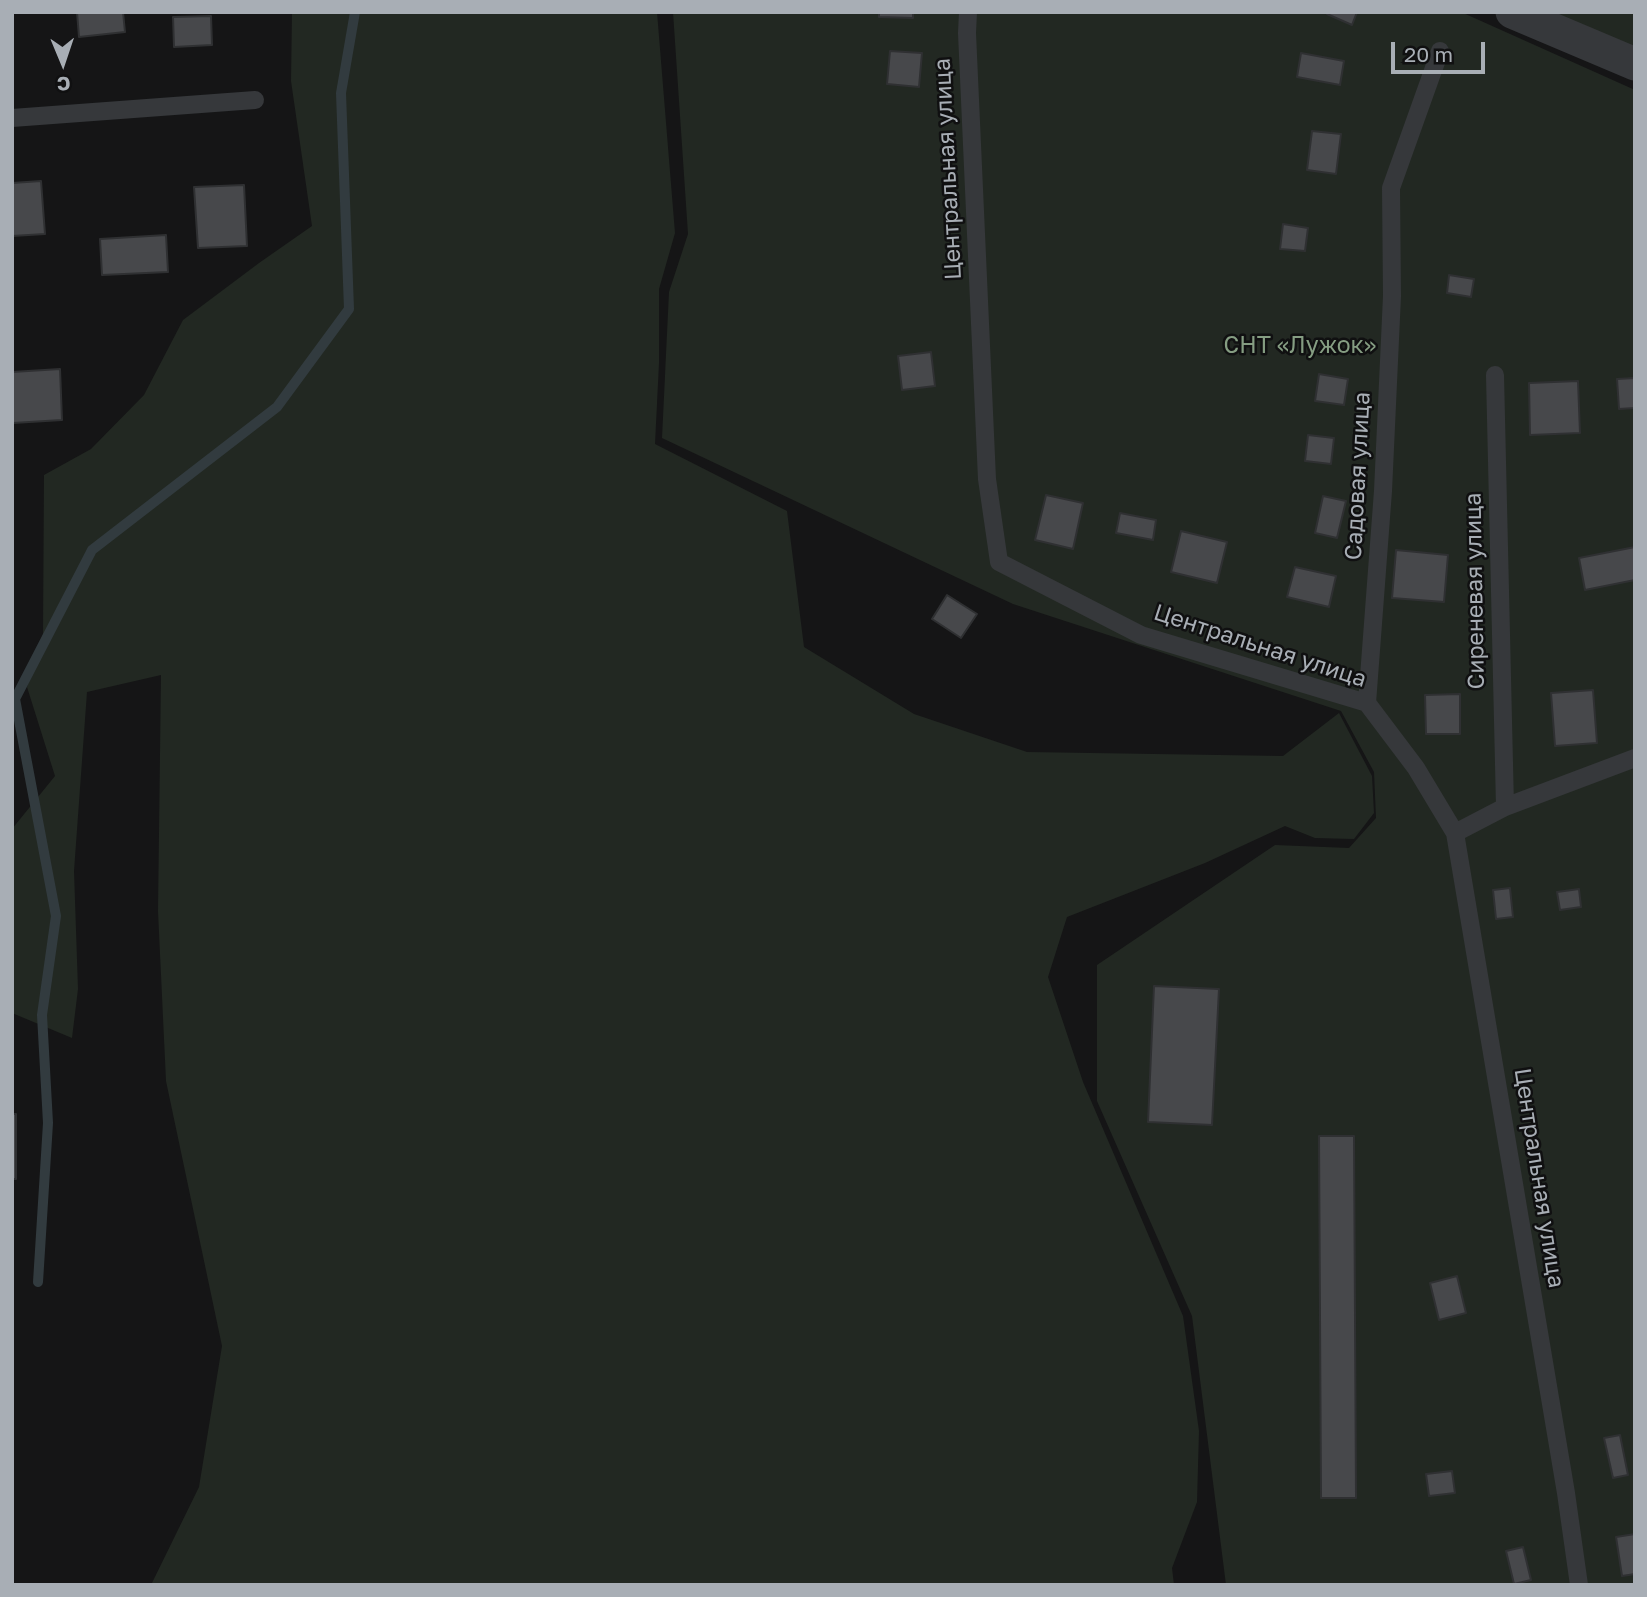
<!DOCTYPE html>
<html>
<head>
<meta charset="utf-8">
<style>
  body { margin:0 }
  #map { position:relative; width:1647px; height:1597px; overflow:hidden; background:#151516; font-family:"Golos Text",sans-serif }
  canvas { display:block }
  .frame { position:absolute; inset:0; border:14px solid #a8aeb5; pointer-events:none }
  .north { position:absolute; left:28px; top:28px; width:70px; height:70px; -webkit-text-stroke:5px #101011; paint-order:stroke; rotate:178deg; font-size:19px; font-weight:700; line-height:28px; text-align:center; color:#a8aeb5 }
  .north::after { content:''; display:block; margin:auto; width:24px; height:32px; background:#a8aeb5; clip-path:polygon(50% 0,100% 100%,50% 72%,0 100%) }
  .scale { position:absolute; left:1391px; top:42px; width:94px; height:32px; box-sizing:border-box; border:4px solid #a8aeb5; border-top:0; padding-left:9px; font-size:21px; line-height:24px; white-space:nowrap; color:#a8aeb5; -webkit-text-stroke:5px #101011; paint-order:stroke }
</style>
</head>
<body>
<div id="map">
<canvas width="1647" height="1597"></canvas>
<div class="frame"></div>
<div class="north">С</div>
<div class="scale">20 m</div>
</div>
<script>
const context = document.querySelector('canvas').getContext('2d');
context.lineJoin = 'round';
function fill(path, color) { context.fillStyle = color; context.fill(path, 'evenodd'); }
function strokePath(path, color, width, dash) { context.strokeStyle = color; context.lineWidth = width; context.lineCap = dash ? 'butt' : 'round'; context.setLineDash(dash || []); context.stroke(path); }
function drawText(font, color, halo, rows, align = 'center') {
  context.font = font + ' "Golos Text",sans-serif'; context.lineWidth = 5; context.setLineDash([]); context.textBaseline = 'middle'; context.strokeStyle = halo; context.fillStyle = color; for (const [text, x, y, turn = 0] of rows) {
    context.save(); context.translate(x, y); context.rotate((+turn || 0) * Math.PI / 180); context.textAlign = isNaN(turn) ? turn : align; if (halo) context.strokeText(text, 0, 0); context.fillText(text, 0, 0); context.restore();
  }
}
fill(new Path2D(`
  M 292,12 L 657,12 L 675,233 L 659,289 L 659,363 L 655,444 L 787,511 L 804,647 L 914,714 L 1027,752 L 1283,756 L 1339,713 L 1372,776 L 1374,813 L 1354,839 L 1315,838 L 1285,826 L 1205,863 L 1067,917 L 1048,977 L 1083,1082 L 1183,1316 L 1199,1431 L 1197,1502 L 1172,1568 L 1174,1585 L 151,1585 L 199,1487 L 222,1346 L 166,1081 L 158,911 L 161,675 L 87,692 L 74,871 L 78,989 L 72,1038 L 12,1013 L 12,829 L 55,776 L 27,687 L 43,634 L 44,475 L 91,449 L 144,395 L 183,320 L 259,263 L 312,226 L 291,81 Z
  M 673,12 L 1461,12 L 1635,90 L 1635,1585 L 1226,1585 L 1192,1316 L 1097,1101 L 1097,965 L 1275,845 L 1349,848 L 1376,818 L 1374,772 L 1341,711 L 1013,604 L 662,438 L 669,292 L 688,234 Z
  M 1539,12 L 1635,12 L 1635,53 Z`), '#222822');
strokePath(new Path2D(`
  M 38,1282 L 48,1123 L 42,1015 L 56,916 L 15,699 L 92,550 L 277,407 L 349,309 L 341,93 L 355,12`), '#323b3f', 10);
const building = new Path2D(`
  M 77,12 L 123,12 L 125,32 L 79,37 Z
  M 879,12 L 913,12 L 913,18 L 879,17 Z
  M 1327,12 L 1357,12 L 1352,25 L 1327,14 Z
  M 211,16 L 212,45 L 174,47 L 173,17 Z
  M 890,51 L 922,53 L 919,87 L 887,84 Z
  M 1301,53 L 1344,61 L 1340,85 L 1297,77 Z
  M 1312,131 L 1341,134 L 1336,174 L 1307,170 Z
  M 41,181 L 45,234 L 12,236 L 12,183 Z
  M 244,185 L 247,246 L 198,248 L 194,187 Z
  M 1283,224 L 1308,228 L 1305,251 L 1280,249 Z
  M 166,235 L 168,272 L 102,275 L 100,239 Z
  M 1449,275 L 1474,279 L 1471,297 L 1447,293 Z
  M 931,352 L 935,386 L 902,390 L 898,356 Z
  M 60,369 L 62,420 L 13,423 L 12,372 Z
  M 1319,374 L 1348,379 L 1344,405 L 1315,401 Z
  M 1635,378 L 1635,408 L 1619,409 L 1617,379 Z
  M 1578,381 L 1580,433 L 1530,435 L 1529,383 Z
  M 1308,435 L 1334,438 L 1331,464 L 1305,461 Z
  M 1046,495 L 1083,503 L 1073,549 L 1035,540 Z
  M 1323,496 L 1346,501 L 1337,538 L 1315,533 Z
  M 1120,513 L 1156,520 L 1153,540 L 1116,533 Z
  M 1181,531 L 1227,542 L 1217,583 L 1171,572 Z
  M 1635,547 L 1635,580 L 1585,590 L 1579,558 Z
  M 1396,550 L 1448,555 L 1444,602 L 1392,598 Z
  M 1295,567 L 1336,576 L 1329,607 L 1287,597 Z
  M 947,595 L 977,614 L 961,638 L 932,619 Z
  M 1593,690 L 1597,743 L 1555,746 L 1551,693 Z
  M 1460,694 L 1460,734 L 1426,734 L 1425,695 Z
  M 1510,888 L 1513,917 L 1496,919 L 1493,890 Z
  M 1579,889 L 1581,907 L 1560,910 L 1557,892 Z
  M 1154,986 L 1219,989 L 1212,1125 L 1148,1122 Z
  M 12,1114 L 16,1114 L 16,1179 L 12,1179 Z
  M 1319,1136 L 1354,1136 L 1356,1498 L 1321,1498 Z
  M 1457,1276 L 1466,1313 L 1439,1320 L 1430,1283 Z
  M 1620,1435 L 1628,1475 L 1613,1478 L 1604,1438 Z
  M 1452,1471 L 1455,1493 L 1429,1496 L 1426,1474 Z
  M 1635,1534 L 1635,1574 L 1622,1576 L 1616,1537 Z
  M 1523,1547 L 1531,1580 L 1514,1584 L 1506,1551 Z`);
fill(building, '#47484b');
strokePath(building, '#2f3032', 2);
strokePath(new Path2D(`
  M 968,12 L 967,33 L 987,479 L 999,562 L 1141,635 L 1367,703 L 1416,768 L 1455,833 L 1566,1493 L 1579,1585
  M 12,118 L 255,100
  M 1495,375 L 1505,807
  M 1367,703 L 1383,491 L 1392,296 L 1391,188 L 1440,51
  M 1455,833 L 1505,807 L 1635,758`), '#36383b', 18);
strokePath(new Path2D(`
  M 1512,12 L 1635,64`), '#36383b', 33);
drawText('23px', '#a8aeb5', '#101011', [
  ["Центральная улица",948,169,-93],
  ["Садовая улица",1358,476,-87],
  ["Сиреневая улица",1475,591,-91],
  ["Центральная улица",1260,646,18],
  ["Центральная улица",1539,1178,81]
]);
drawText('23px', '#859d82', '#101011', [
  ["СНТ «Лужок»",1300,346]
]);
</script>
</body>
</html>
